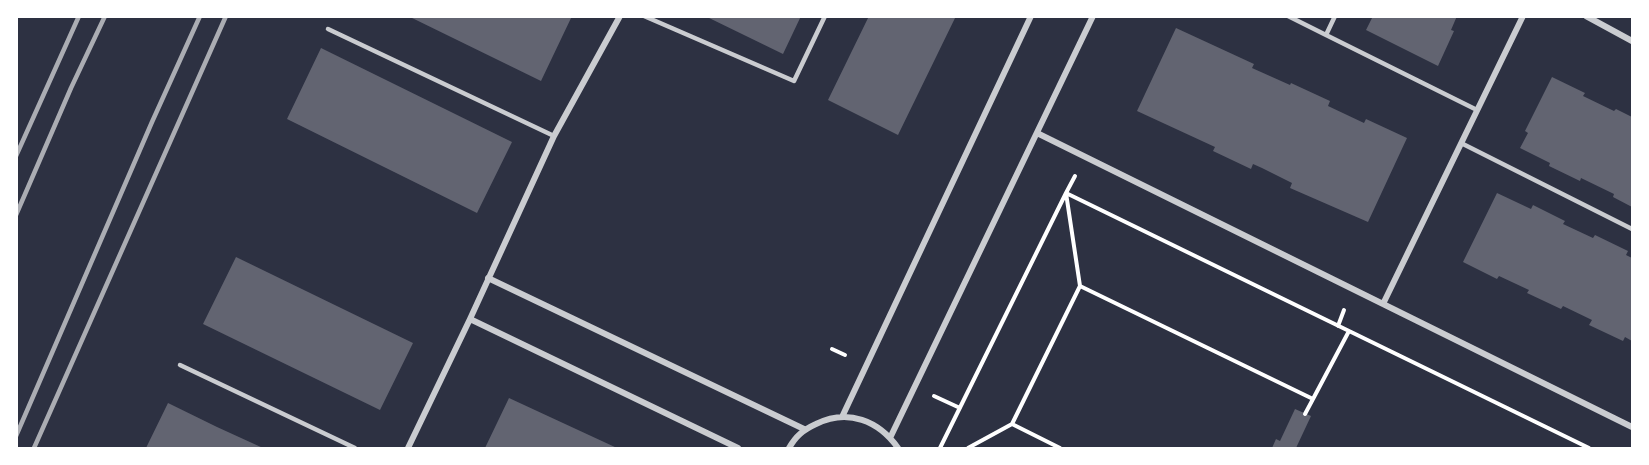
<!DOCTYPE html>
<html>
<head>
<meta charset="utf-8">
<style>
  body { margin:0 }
  #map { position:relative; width:1649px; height:465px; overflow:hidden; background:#2d3142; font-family:Signika,sans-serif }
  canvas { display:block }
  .frame { position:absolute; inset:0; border:18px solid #fff; pointer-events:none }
</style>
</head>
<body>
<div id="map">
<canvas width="1649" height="465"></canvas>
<div class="frame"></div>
</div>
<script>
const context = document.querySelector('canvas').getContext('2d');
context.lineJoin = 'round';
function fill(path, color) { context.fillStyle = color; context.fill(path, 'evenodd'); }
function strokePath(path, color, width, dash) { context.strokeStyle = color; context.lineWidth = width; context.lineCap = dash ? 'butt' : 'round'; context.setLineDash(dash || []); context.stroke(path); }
fill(new Path2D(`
  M 408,16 L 572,16 L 541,81 Z
  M 705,16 L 801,16 L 783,54 Z
  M 869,16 L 956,16 L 898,135 L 828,100 Z
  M 1373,16 L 1457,16 L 1451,30 L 1454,31 L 1438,66 L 1366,30 Z
  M 1176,28 L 1254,64 L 1252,68 L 1290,85 L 1291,83 L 1330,101 L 1328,106 L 1364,123 L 1366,119 L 1407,138 L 1368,222 L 1290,188 L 1292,183 L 1262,168 L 1253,164 L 1251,169 L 1213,151 L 1215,147 L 1137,111 Z
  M 321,48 L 512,142 L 477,213 L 287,119 Z
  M 1552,77 L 1585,93 L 1583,96 L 1614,111 L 1616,109 L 1632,117 L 1632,207 L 1613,197 L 1614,194 L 1581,178 L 1580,181 L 1549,166 L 1550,163 L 1520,148 L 1528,133 L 1525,131 Z
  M 1497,193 L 1531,209 L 1533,205 L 1565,221 L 1563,224 L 1593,238 L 1595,235 L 1628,251 L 1626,255 L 1632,258 L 1632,341 L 1625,337 L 1623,341 L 1589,325 L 1592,320 L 1563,306 L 1561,309 L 1527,293 L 1529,290 L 1499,276 L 1497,279 L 1463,262 Z
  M 236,257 L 413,343 L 380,410 L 203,324 Z
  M 509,398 L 550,417 L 617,448 L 485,448 Z
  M 168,403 L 217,427 L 263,448 L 146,448 Z
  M 1295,409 L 1311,416 L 1296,448 L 1272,448 L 1276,439 L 1280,441 Z`), '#626471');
strokePath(new Path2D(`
  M 1075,176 L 1066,193 L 1080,286
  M 1338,326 L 1344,310
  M 832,349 L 845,355
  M 934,396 L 960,408
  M 1313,399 L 1349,331
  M 1012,424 L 1060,448
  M 940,448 L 1066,193 L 1589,448
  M 968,448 L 1012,424 L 1080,286 L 1313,399 L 1305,414`), '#fff', 4);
strokePath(new Path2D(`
  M 644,16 L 794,81 L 825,16
  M 1288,16 L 1326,35
  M 1335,16 L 1326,35 L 1477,110
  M 328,29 L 554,136
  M 1461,143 L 1632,229
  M 180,365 L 355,448`), '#caccd0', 4.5);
strokePath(new Path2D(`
  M 1586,16 L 1632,41
  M 1037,133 L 1632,427
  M 488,278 L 804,429
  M 1383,304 L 1523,16
  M 470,319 L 738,448
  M 842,417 L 1031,16
  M 890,438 L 1093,16
  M 408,448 L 470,319 L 554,136 L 620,16
  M 789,448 C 796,436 803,430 816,424 C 848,408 879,421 898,448`), '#caccd0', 6);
strokePath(new Path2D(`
  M 16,156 L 79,16
  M 16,215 L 71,88 L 105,16
  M 16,436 L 152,122 L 200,16
  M 34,448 L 226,16`), '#abadb3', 4.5);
</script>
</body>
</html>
